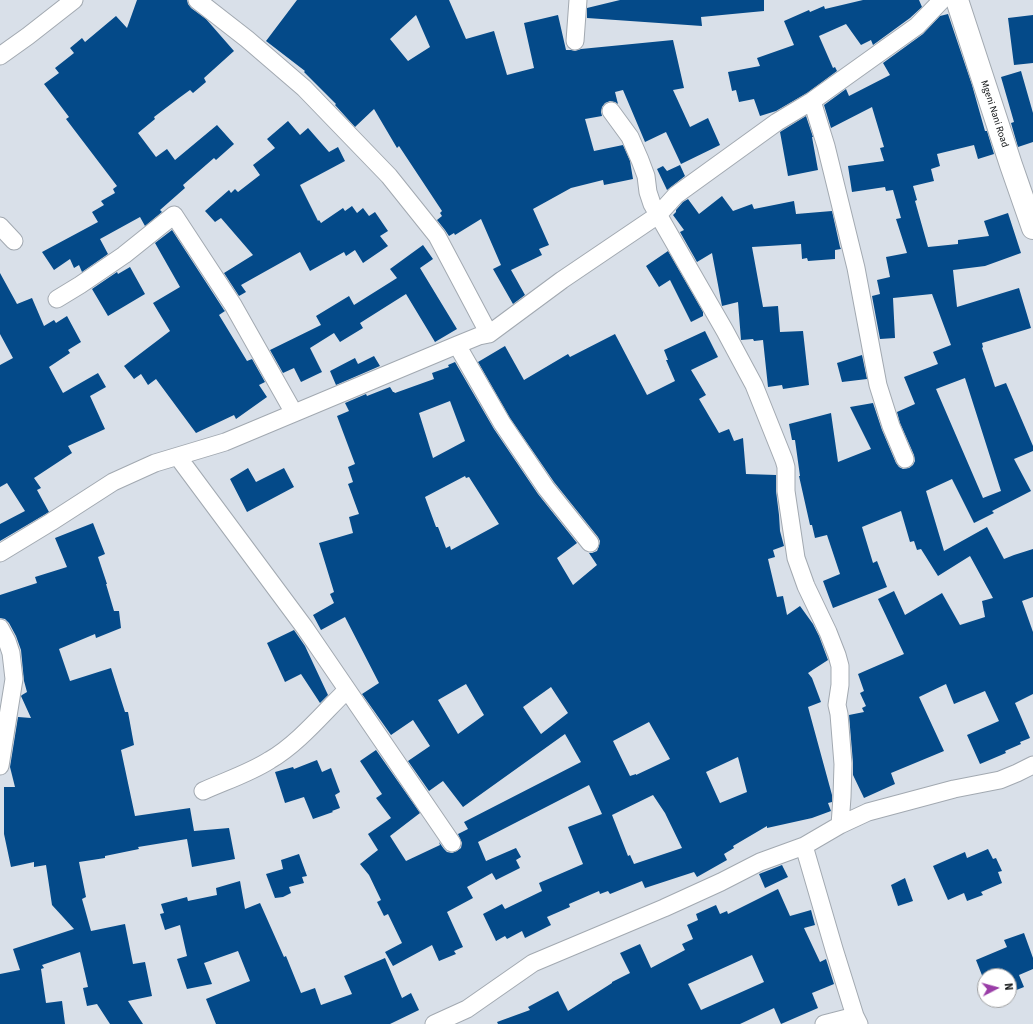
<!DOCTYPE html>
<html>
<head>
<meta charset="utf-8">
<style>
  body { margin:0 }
  #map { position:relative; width:1033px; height:1024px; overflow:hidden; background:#d9e0e9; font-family:"Source Sans 3",sans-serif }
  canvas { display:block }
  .north { position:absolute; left:977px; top:968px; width:40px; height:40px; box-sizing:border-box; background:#fff; border:1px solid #9fa0a1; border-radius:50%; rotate:84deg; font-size:11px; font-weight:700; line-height:16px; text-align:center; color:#0e1113 }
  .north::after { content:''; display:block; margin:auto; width:14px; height:18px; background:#9a3da7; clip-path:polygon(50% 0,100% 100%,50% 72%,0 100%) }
</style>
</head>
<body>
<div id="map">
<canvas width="1033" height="1024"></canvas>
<div class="north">N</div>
</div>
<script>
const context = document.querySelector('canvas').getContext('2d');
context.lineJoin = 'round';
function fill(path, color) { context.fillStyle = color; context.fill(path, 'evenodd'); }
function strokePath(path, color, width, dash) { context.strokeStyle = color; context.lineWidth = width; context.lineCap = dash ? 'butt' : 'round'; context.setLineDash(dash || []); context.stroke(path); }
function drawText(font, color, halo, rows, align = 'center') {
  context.font = font + ' "Source Sans 3",sans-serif'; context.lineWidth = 4; context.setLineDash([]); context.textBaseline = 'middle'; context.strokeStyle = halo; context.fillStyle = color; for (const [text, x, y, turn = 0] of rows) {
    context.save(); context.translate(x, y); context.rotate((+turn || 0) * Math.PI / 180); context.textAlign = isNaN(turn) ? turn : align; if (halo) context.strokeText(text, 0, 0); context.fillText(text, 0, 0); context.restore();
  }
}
fill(new Path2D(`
  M 137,0 L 187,0 L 188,4 L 191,8 L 206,19 L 234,51 L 204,78 L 206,82 L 193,93 L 190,90 L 179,98 L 154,117 L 155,119 L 138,133 L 156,157 L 167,149 L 175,160 L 217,125 L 234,144 L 216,160 L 214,158 L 183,185 L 185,188 L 160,210 L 162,212 L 145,226 L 140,217 L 100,239 L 108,254 L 82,272 L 79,265 L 74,268 L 70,259 L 54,270 L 42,252 L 98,222 L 92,212 L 104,205 L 101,201 L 115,193 L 113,189 L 117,186 L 66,119 L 69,117 L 44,84 L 59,73 L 55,68 L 74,53 L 70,48 L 82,38 L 85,42 L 116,16 L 127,28 Z
  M 297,0 L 449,0 L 466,39 L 494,31 L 507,75 L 534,68 L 524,23 L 558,15 L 566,50 L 571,50 L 575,51 L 581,49 L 673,40 L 684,88 L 673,90 L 690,127 L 708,118 L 720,145 L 681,164 L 666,132 L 645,142 L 623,90 L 615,92 L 618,104 L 615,102 L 610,101 L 605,103 L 602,107 L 601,112 L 602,116 L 585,119 L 594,151 L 623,145 L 630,161 L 633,179 L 604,185 L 603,180 L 571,188 L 533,209 L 549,245 L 539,249 L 542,255 L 511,270 L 525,295 L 513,304 L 493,269 L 501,265 L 481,219 L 455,235 L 454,233 L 449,236 L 445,230 L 437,220 L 442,216 L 440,213 L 442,211 L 399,146 L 397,148 L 374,109 L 355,127 L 335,105 L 336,104 L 304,72 L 305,71 L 266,41 ZM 416,15 L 430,47 L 408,61 L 390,39 Z
  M 620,0 L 764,0 L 764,11 L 701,17 L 702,26 L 587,18 L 587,8 Z
  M 863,0 L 919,0 L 922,7 L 910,18 L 873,45 L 871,40 L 861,45 L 846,24 L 819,36 L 833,68 L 835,67 L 837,71 L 807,93 L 776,111 L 760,116 L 754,99 L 739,102 L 736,90 L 732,91 L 728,72 L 760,66 L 757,58 L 794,45 L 784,21 L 809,10 L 810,12 L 824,6 L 825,9 Z
  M 948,14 L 972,85 L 985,131 L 987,131 L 994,154 L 978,159 L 974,145 L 937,154 L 940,166 L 931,169 L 934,181 L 913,186 L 917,200 L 915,201 L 928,247 L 958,244 L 958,240 L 989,236 L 984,221 L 1008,213 L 1021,253 L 985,266 L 953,270 L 957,307 L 1019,288 L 1031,328 L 982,343 L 983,347 L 982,348 L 995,387 L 1006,383 L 1033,446 L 1033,451 L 1014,459 L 1031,491 L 992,511 L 994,513 L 974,523 L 952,479 L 926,491 L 944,551 L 987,527 L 1004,559 L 1014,555 L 1033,549 L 1033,597 L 1022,601 L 1033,632 L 1033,694 L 1015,703 L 1030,738 L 1020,742 L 1021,744 L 1005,751 L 1006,753 L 980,764 L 967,735 L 999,721 L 985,691 L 954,704 L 946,684 L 919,697 L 944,751 L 891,773 L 895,784 L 864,798 L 853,775 L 853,763 L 849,715 L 864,712 L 862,708 L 866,706 L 860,693 L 864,691 L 858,674 L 904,654 L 878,599 L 894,591 L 905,615 L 942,593 L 960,625 L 985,617 L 982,601 L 993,598 L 970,556 L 938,576 L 921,549 L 917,550 L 914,541 L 910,542 L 901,511 L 862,527 L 873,563 L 877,561 L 887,587 L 833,608 L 823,581 L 840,574 L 827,535 L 815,538 L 812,525 L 810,525 L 799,476 L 800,476 L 795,440 L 792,440 L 789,424 L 831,413 L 838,462 L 871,449 L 850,407 L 873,403 L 882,430 L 896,463 L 899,467 L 903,469 L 909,468 L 913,465 L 915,461 L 914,455 L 900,423 L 897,412 L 915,404 L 904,377 L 938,364 L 933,352 L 951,345 L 932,294 L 893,298 L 895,338 L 880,339 L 872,296 L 880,294 L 877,280 L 890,277 L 886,257 L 907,253 L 896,219 L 901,218 L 893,190 L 886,191 L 885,187 L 852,192 L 848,166 L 884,161 L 880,148 L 884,147 L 872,107 L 831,128 L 824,105 L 846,89 L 849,96 L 890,75 L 883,63 L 923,34 L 940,16 ZM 965,378 L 1001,491 L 983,498 L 936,389 Z
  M 1033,15 L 1033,63 L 1014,65 L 1008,18 Z
  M 1021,71 L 1033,113 L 1033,142 L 1018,147 L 1011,123 L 1014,122 L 1001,77 Z
  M 806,116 L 813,137 L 812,137 L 818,170 L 788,176 L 780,132 Z
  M 288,121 L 300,135 L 308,128 L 329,152 L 338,147 L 345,161 L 300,185 L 318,221 L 319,220 L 321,223 L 343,208 L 345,211 L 352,206 L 357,213 L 363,208 L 369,216 L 375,212 L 388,231 L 380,236 L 388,246 L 363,263 L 355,250 L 346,256 L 344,252 L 310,271 L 300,252 L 241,285 L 246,292 L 239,296 L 224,273 L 253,255 L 221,218 L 215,222 L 205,211 L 229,190 L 231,193 L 235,189 L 238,192 L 260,175 L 253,165 L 275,148 L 267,139 Z
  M 680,165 L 685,176 L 667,190 L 657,169 L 663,166 L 667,171 Z
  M 722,196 L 733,211 L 752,204 L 754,209 L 794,201 L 796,214 L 832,211 L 840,247 L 841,249 L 835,250 L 835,259 L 808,261 L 807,258 L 802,259 L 801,244 L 752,247 L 763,307 L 778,306 L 780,332 L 803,331 L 809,385 L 783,389 L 782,385 L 768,387 L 763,340 L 754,341 L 753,339 L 741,340 L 738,302 L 722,306 L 712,253 L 697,262 L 680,232 L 684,230 L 673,215 L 676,212 L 676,210 L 683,202 L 688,199 L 699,214 Z
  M 172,230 L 224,310 L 225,311 L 219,315 L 247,361 L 252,359 L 265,382 L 259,385 L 267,397 L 236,419 L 234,415 L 196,433 L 156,379 L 148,385 L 141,374 L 134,379 L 124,366 L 170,331 L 153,303 L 180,287 L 155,243 Z
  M 423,245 L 433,259 L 420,268 L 457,329 L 435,342 L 406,294 L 360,323 L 363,328 L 340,342 L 334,333 L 310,348 L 322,372 L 301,382 L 294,368 L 283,373 L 270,350 L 321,325 L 316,316 L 349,296 L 354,305 L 397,278 L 390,269 Z
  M 668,251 L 703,312 L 703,316 L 691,322 L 670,280 L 659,287 L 646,266 Z
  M 130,267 L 145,294 L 108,316 L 92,289 L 117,272 L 118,274 Z
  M 0,273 L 17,304 L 32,298 L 44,326 L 54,320 L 56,323 L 67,316 L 81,342 L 68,350 L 70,353 L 49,367 L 63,393 L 98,373 L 106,387 L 90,396 L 105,429 L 68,446 L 72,453 L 34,478 L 41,488 L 37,490 L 49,512 L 0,541 L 0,524 L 25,511 L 7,483 L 0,487 L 0,365 L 13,358 L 0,334 Z
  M 705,331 L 718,357 L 691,370 L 706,395 L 699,399 L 719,433 L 729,429 L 734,441 L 743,438 L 746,474 L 776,475 L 776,491 L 779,515 L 780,531 L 784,546 L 773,550 L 775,557 L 768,559 L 777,597 L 783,596 L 787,615 L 800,606 L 813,624 L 819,636 L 828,660 L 808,673 L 812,678 L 821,702 L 808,707 L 832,795 L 832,802 L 828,803 L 831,811 L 812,818 L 767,828 L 767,826 L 733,846 L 734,848 L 724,854 L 727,860 L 697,877 L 694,872 L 645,888 L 642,881 L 610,894 L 608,891 L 600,894 L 599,891 L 569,904 L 570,907 L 547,917 L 551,925 L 525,938 L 522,931 L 507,939 L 505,936 L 496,941 L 483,914 L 502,904 L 505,909 L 542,891 L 539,883 L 583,864 L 568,827 L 602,814 L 589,785 L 478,842 L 486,861 L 516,848 L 521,857 L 516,860 L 520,868 L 496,880 L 492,873 L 467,887 L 473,898 L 447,912 L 463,947 L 454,951 L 456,954 L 439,961 L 432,945 L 393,966 L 385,952 L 402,943 L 388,914 L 384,916 L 377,902 L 381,900 L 369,875 L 360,864 L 378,850 L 368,834 L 391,818 L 376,798 L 382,794 L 360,761 L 376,750 L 420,813 L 390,836 L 406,861 L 440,845 L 439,842 L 444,849 L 447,852 L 452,853 L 457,851 L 461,848 L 462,843 L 458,834 L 468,829 L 464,822 L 581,762 L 565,734 L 463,807 L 443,781 L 429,791 L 408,761 L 430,746 L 413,720 L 391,735 L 362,694 L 379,683 L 345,617 L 321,630 L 313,615 L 334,603 L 330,594 L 334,592 L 319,543 L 353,533 L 349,517 L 359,514 L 348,484 L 353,482 L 348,467 L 355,464 L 337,416 L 349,411 L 345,403 L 366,394 L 367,396 L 390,387 L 393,392 L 394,392 L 395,393 L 434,379 L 432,373 L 449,367 L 448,365 L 455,362 L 494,429 L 538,494 L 577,543 L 557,558 L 573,585 L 597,565 L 589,553 L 592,553 L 597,551 L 599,546 L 600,541 L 598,537 L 554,482 L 510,418 L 478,362 L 505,346 L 524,380 L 568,354 L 570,357 L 615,334 L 647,395 L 675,381 L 666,360 L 668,360 L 664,350 ZM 450,401 L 465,441 L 433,458 L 419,413 ZM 465,476 L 466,478 L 469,477 L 499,524 L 451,550 L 450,546 L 446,548 L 438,527 L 436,527 L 425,497 ZM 466,684 L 484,715 L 458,734 L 438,700 ZM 551,687 L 568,713 L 541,734 L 523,707 ZM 649,722 L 670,759 L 636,775 L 636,774 L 630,776 L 613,741 ZM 738,757 L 747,792 L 720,803 L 706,772 ZM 653,795 L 665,813 L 682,848 L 634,864 L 630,855 L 628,856 L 612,815 Z
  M 862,355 L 867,379 L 842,382 L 837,363 Z
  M 374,356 L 380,366 L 336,385 L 330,371 L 355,358 L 358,364 Z
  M 248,468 L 256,482 L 284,468 L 294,487 L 247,512 L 230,479 Z
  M 93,523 L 105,554 L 98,557 L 107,584 L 106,584 L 114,611 L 119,611 L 121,628 L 96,638 L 95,634 L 59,649 L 70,681 L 111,668 L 125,712 L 128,712 L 134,745 L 121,750 L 135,816 L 190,808 L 194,831 L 229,828 L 235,859 L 192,867 L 187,839 L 138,847 L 139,849 L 105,856 L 105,858 L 79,862 L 86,897 L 82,899 L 91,931 L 125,924 L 133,964 L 145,962 L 152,996 L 128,1001 L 143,1024 L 110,1024 L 97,1004 L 87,1006 L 83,988 L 88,987 L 80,952 L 42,965 L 44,968 L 41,969 L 46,1003 L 62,1001 L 65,1024 L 0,1024 L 0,974 L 20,970 L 13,949 L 74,929 L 52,905 L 46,865 L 34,867 L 34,862 L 11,867 L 4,834 L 4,787 L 15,787 L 10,767 L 18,717 L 31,718 L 21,696 L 22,695 L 27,692 L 24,681 L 21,650 L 16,636 L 9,623 L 5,619 L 0,618 L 0,595 L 37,583 L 35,577 L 67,567 L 55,538 Z
  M 294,630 L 305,646 L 328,695 L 320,703 L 301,674 L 285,682 L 267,643 Z
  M 317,760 L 322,772 L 331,768 L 340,792 L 335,795 L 340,808 L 332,811 L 333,812 L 313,819 L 304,797 L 285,803 L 275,772 L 293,767 L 294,769 Z
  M 988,849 L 993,859 L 996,858 L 1002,871 L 998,872 L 1002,883 L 981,892 L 983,895 L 967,901 L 964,893 L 948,900 L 933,866 L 965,852 L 967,858 Z
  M 299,854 L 307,876 L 302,877 L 304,883 L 289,887 L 291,893 L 283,897 L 275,898 L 266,874 L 283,869 L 281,860 Z
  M 782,865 L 788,877 L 765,888 L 759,874 Z
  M 905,878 L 913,901 L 898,906 L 891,885 Z
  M 240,881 L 245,909 L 260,903 L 284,957 L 286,956 L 301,993 L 315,988 L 321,1005 L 352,994 L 344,976 L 385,958 L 402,998 L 411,993 L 419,1010 L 390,1024 L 216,1024 L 206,999 L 250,981 L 238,951 L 204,963 L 212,984 L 187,989 L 177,959 L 187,956 L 180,925 L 165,930 L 160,914 L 164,913 L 161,904 L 187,897 L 188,901 L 217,895 L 216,888 Z
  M 778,889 L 790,916 L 811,910 L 815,925 L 804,928 L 820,962 L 826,959 L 834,984 L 812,993 L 818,1008 L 781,1024 L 774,1008 L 740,1024 L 498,1024 L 497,1022 L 530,1010 L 528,1007 L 558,991 L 568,1011 L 612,983 L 612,982 L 630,973 L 620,953 L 640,944 L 651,968 L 685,950 L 682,944 L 693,939 L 687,925 L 698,920 L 696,914 L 716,905 L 720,914 L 727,911 L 728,914 ZM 752,955 L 764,982 L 701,1010 L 688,984 Z
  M 1024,933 L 1033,958 L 1033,969 L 1019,975 L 1024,987 L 1009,993 L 1009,976 L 985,976 L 985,983 L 976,960 L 1007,947 L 1004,940 Z`), '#044a89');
const minor = new Path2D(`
  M 197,0 L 247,39 L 304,88 L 389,176 L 437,236 L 489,334
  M 575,41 L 578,0
  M 0,56 L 28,36 L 74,0
  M 812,101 L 826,146 L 856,268 L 878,385 L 891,426 L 905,459
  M 611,111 L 630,137 L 640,160 L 646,176 L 648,192 L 652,204 L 725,331 L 754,385 L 784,460 L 786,467 L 786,491 L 796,558 L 806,586 L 828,632 L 837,655 L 840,666 L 840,685 L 837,705 L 839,714 L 843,764 L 842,797 L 840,825
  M 0,226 L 14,241
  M 57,299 L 80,285 L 124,255 L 174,215 L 233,305 L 294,413
  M 457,345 L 502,423 L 546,488 L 590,543
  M 178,457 L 305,628 L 452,843
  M 0,553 L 51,522 L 113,482 L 155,463 L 225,442 L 457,345 L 479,336 L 489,334 L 562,280 L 658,215 L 676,195 L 777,122 L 812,101 L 917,26 L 942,0
  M 0,628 L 7,641 L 11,653 L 14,679 L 0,766
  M 203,791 C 225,781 250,773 270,760 C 299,743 323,713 347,690
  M 804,846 L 834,949 L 855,1016 L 859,1024
  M 434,1024 L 467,1009 L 533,963 L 664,908 L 721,882 L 760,862 L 804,846 L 840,825 L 868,812 L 954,789 L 1000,780 L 1017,773 L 1033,765
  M 824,1024 L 855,1016`);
const tertiary = new Path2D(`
  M 957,0 L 1011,165 L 1033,228`);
strokePath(minor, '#a2a9b1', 19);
strokePath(tertiary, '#a2a9b1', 24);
strokePath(minor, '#fff', 17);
strokePath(tertiary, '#fff', 22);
drawText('10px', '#0e1113', '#fff', [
  ["Mgeni Nani Road",994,114,72]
]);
</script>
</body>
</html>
